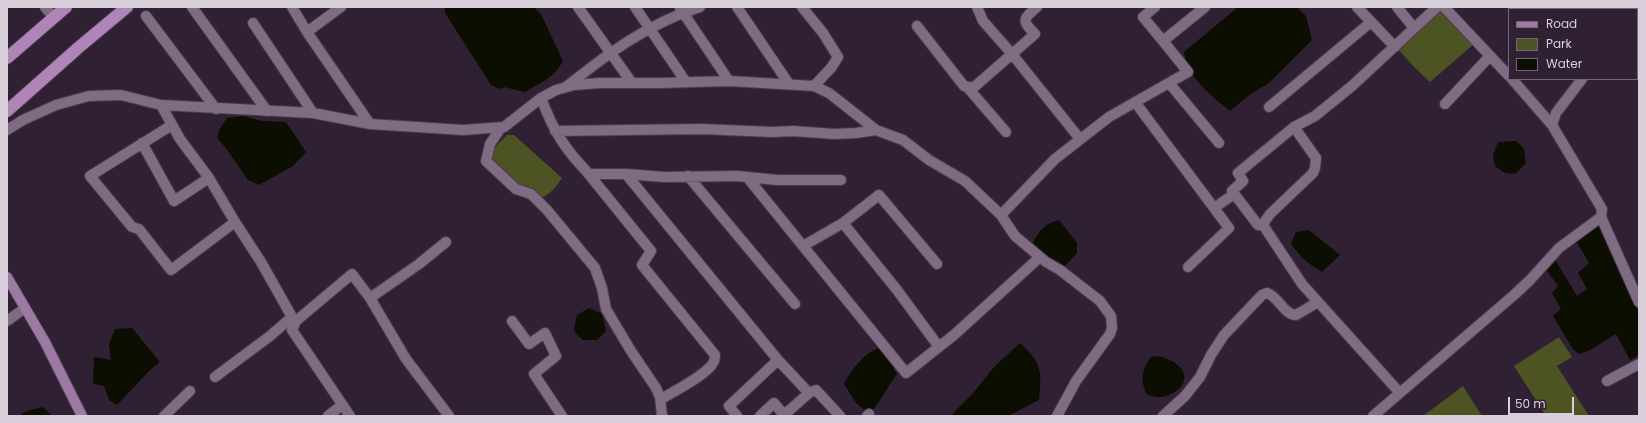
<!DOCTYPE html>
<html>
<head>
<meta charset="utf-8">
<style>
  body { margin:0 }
  #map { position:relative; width:1646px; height:423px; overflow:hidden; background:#302033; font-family:Poppins,sans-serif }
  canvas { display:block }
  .frame { position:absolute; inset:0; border:8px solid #d9cfdb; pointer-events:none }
  .legend { position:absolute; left:1508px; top:8px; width:130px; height:72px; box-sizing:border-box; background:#302033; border:1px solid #746676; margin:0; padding:5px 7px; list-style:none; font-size:12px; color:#d9cfdb }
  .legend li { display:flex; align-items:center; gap:8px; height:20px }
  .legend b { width:20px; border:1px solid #746676 }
  .scale { position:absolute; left:1508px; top:397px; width:66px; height:18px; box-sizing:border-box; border:2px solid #d9cfdb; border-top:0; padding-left:5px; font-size:12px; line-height:14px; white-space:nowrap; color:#d9cfdb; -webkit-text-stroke:3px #302033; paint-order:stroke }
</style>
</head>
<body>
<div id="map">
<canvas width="1646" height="423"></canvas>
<div class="frame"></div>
<ul class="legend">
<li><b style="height:5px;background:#9d7aa3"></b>Road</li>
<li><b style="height:11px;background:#4d5323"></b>Park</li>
<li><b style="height:11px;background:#0b0e00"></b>Water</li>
</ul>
<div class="scale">50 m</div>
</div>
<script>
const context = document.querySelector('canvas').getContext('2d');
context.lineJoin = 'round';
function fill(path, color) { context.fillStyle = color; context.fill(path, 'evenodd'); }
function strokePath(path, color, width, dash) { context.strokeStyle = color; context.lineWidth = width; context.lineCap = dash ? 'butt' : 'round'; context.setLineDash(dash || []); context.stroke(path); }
fill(new Path2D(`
  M 1438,7 L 1474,44 L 1430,82 L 1414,67 L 1397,48 Z
  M 507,135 L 514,135 L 562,178 C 556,188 549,195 539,199 L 517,186 L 490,160 L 495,147 Z
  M 1559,337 L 1572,357 L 1557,366 L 1589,416 L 1546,416 L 1514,366 Z
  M 1463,386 L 1482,416 L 1423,416 Z`), '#4d5323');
fill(new Path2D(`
  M 445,7 L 534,7 L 541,14 L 563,61 C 555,77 540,83 525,92 L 504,87 L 499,89 L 491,85 L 445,13 Z
  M 1238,7 L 1297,7 L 1306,16 L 1312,40 L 1269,83 L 1249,95 L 1230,111 C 1211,96 1187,77 1184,52 Z
  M 243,116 L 262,121 L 286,122 L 306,152 L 293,166 L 259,185 L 248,180 L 225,147 L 217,138 L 219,130 L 227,118 Z
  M 1516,141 L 1524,149 L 1526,163 L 1515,174 L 1505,173 L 1495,166 L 1493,155 L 1498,142 Z
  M 1059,220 L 1077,243 L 1077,253 L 1065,266 C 1052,263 1040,253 1033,242 C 1041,229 1044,224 1059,220 Z
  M 1599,226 L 1639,313 L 1639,355 L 1630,360 L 1616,334 L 1590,350 L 1579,354 L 1573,349 L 1553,316 L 1561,309 L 1552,293 L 1558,286 L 1545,268 L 1554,258 L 1577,296 L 1587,289 L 1578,273 L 1589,263 L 1576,241 Z
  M 1309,230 L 1340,255 L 1322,272 C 1309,264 1299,257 1291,243 L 1296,232 Z
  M 589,308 L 602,314 L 606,331 L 597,340 L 583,340 L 576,334 L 574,329 L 577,315 Z
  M 132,328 L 160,362 L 149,371 L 117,405 L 109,400 L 104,386 L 93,384 L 94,357 L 111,360 L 109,344 L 115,329 Z
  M 1020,343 C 1042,363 1042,371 1039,400 L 1008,416 L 952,416 L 955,411 L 973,393 L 995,366 Z
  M 879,348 L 886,352 L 894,363 L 893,368 L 897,374 C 887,387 881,402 869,414 L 856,403 L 844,384 C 851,370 864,353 879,348 Z
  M 1158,356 C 1167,358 1177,362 1182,370 C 1191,385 1171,398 1158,397 C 1154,397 1149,395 1146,394 C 1140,378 1142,370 1151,357 Z
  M 43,407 L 52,416 L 19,416 C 25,410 35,409 43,407 Z`), '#0b0e00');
const minor = new Path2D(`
  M 45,7 L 54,18
  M 192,7 L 267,111
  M 292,7 L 307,32 L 370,124
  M 578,7 L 632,83
  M 635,7 L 686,82
  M 737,7 L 789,84
  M 802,7 L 823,33 L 838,57 L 831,68 L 814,86 L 829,93 L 876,130 L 903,140 L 929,160 L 965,181 L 1001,215 L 1015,236 L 1046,262 L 1060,270 L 1100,301 L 1111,316 L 1112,328 L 1110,334 L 1076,381 L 1057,416
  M 977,7 L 983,21 L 1012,54 L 1080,139
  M 1155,7 L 1143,17 L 1163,41
  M 1357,7 L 1395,47
  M 1397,7 L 1414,28
  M 1444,7 L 1509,76
  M 1537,7 L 1539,9
  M 680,8 L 729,81
  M 1601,9 L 1603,7
  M 146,16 L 216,109
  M 253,23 L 313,113
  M 917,26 L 964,86 L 973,88 L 1035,34 C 1021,20 1023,19 1037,7
  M 307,32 L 341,7
  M 1169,83 L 1219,143
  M 566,87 C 607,54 649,23 700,7
  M 968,88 L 1006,132
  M 541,98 C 554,132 564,148 589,174 L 626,174 L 664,177 L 737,176 L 777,180 L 841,180
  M 1135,102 L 1229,228 L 1188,267
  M 1445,104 L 1490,56
  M 161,105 L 180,139 L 209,178 L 235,222 L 261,262 L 292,317 L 296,321 L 352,274 L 370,298 L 419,264 L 446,242
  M 1269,107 L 1371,22
  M 172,125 L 90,176 L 132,227 L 139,229 L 171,270 L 235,222
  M 1552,125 L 1556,113 L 1582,79
  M 1294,127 L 1316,158 L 1315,168 L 1313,173 L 1270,214 L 1263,224 L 1265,228 L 1302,284 L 1400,393
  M 500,129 L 490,144 L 486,161 L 516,189 L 531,194 L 547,210 L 595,268 L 602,288 L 606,309 L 631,351 L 656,388 L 660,397 L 665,397 C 676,390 710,373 714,361 C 715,359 715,357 715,355 L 642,265 L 651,251 L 587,172
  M 7,130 L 23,120 L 56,105 L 89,96 L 121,95 L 161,105 L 313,113 L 370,124 L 463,130 L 504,127 L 541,98 L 556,90 L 574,85 L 600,83 L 661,83 L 729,81 L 814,86
  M 555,131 L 701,129 L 772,132 L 793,131 L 834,134 L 856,133 L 876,130
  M 142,143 L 174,201 L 209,178
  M 626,174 L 778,360 L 809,393
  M 688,176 L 795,304
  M 747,177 L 906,373 L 954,335 L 1040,257
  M 1214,208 L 1234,194
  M 1001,215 L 1055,159 L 1109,117 L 1188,72 L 1163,41 L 1205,7
  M 1601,217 L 1639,302
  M 843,223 L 897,290 L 939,347
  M 1263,224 L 1258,225 L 1232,191 L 1243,181 L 1238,173 L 1294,127 L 1315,116 L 1352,86 L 1437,7
  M 803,246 L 843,223 L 879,195 L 937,264
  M 370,298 L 406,359 L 449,416
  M 7,321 L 25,308
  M 296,321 L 292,330 L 350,416
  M 512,321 L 529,344 L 545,333 L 556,356 L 534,374 L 562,416
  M 215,377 L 270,336 L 292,317
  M 1607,381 L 1639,364
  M 660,397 L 662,416
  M 164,416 L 190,391
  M 328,416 L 342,405
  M 737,416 L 729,406 L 778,360
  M 760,416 L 774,403 L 784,415 L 809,393 L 816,390 L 840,416
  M 867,416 L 869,414
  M 1163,416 L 1185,396 L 1200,377 L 1211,355 L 1224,335 L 1262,295 L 1267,293 C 1279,297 1283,314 1296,315 L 1318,302
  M 1373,416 L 1514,295 L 1530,280 L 1559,248 L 1601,217 L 1602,209 L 1552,125 L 1512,79`);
const major = new Path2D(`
  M 7,277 L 45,342 L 82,416`);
const highway = new Path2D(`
  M 7,58 L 66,7
  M 7,111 L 78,48 L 127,7`);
strokePath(minor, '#493c4c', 12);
strokePath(major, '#493c4c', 12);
strokePath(highway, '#493c4c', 14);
strokePath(minor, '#7f6c83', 10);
strokePath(major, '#9d7aa3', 10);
strokePath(highway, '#b184b9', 12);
</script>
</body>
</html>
